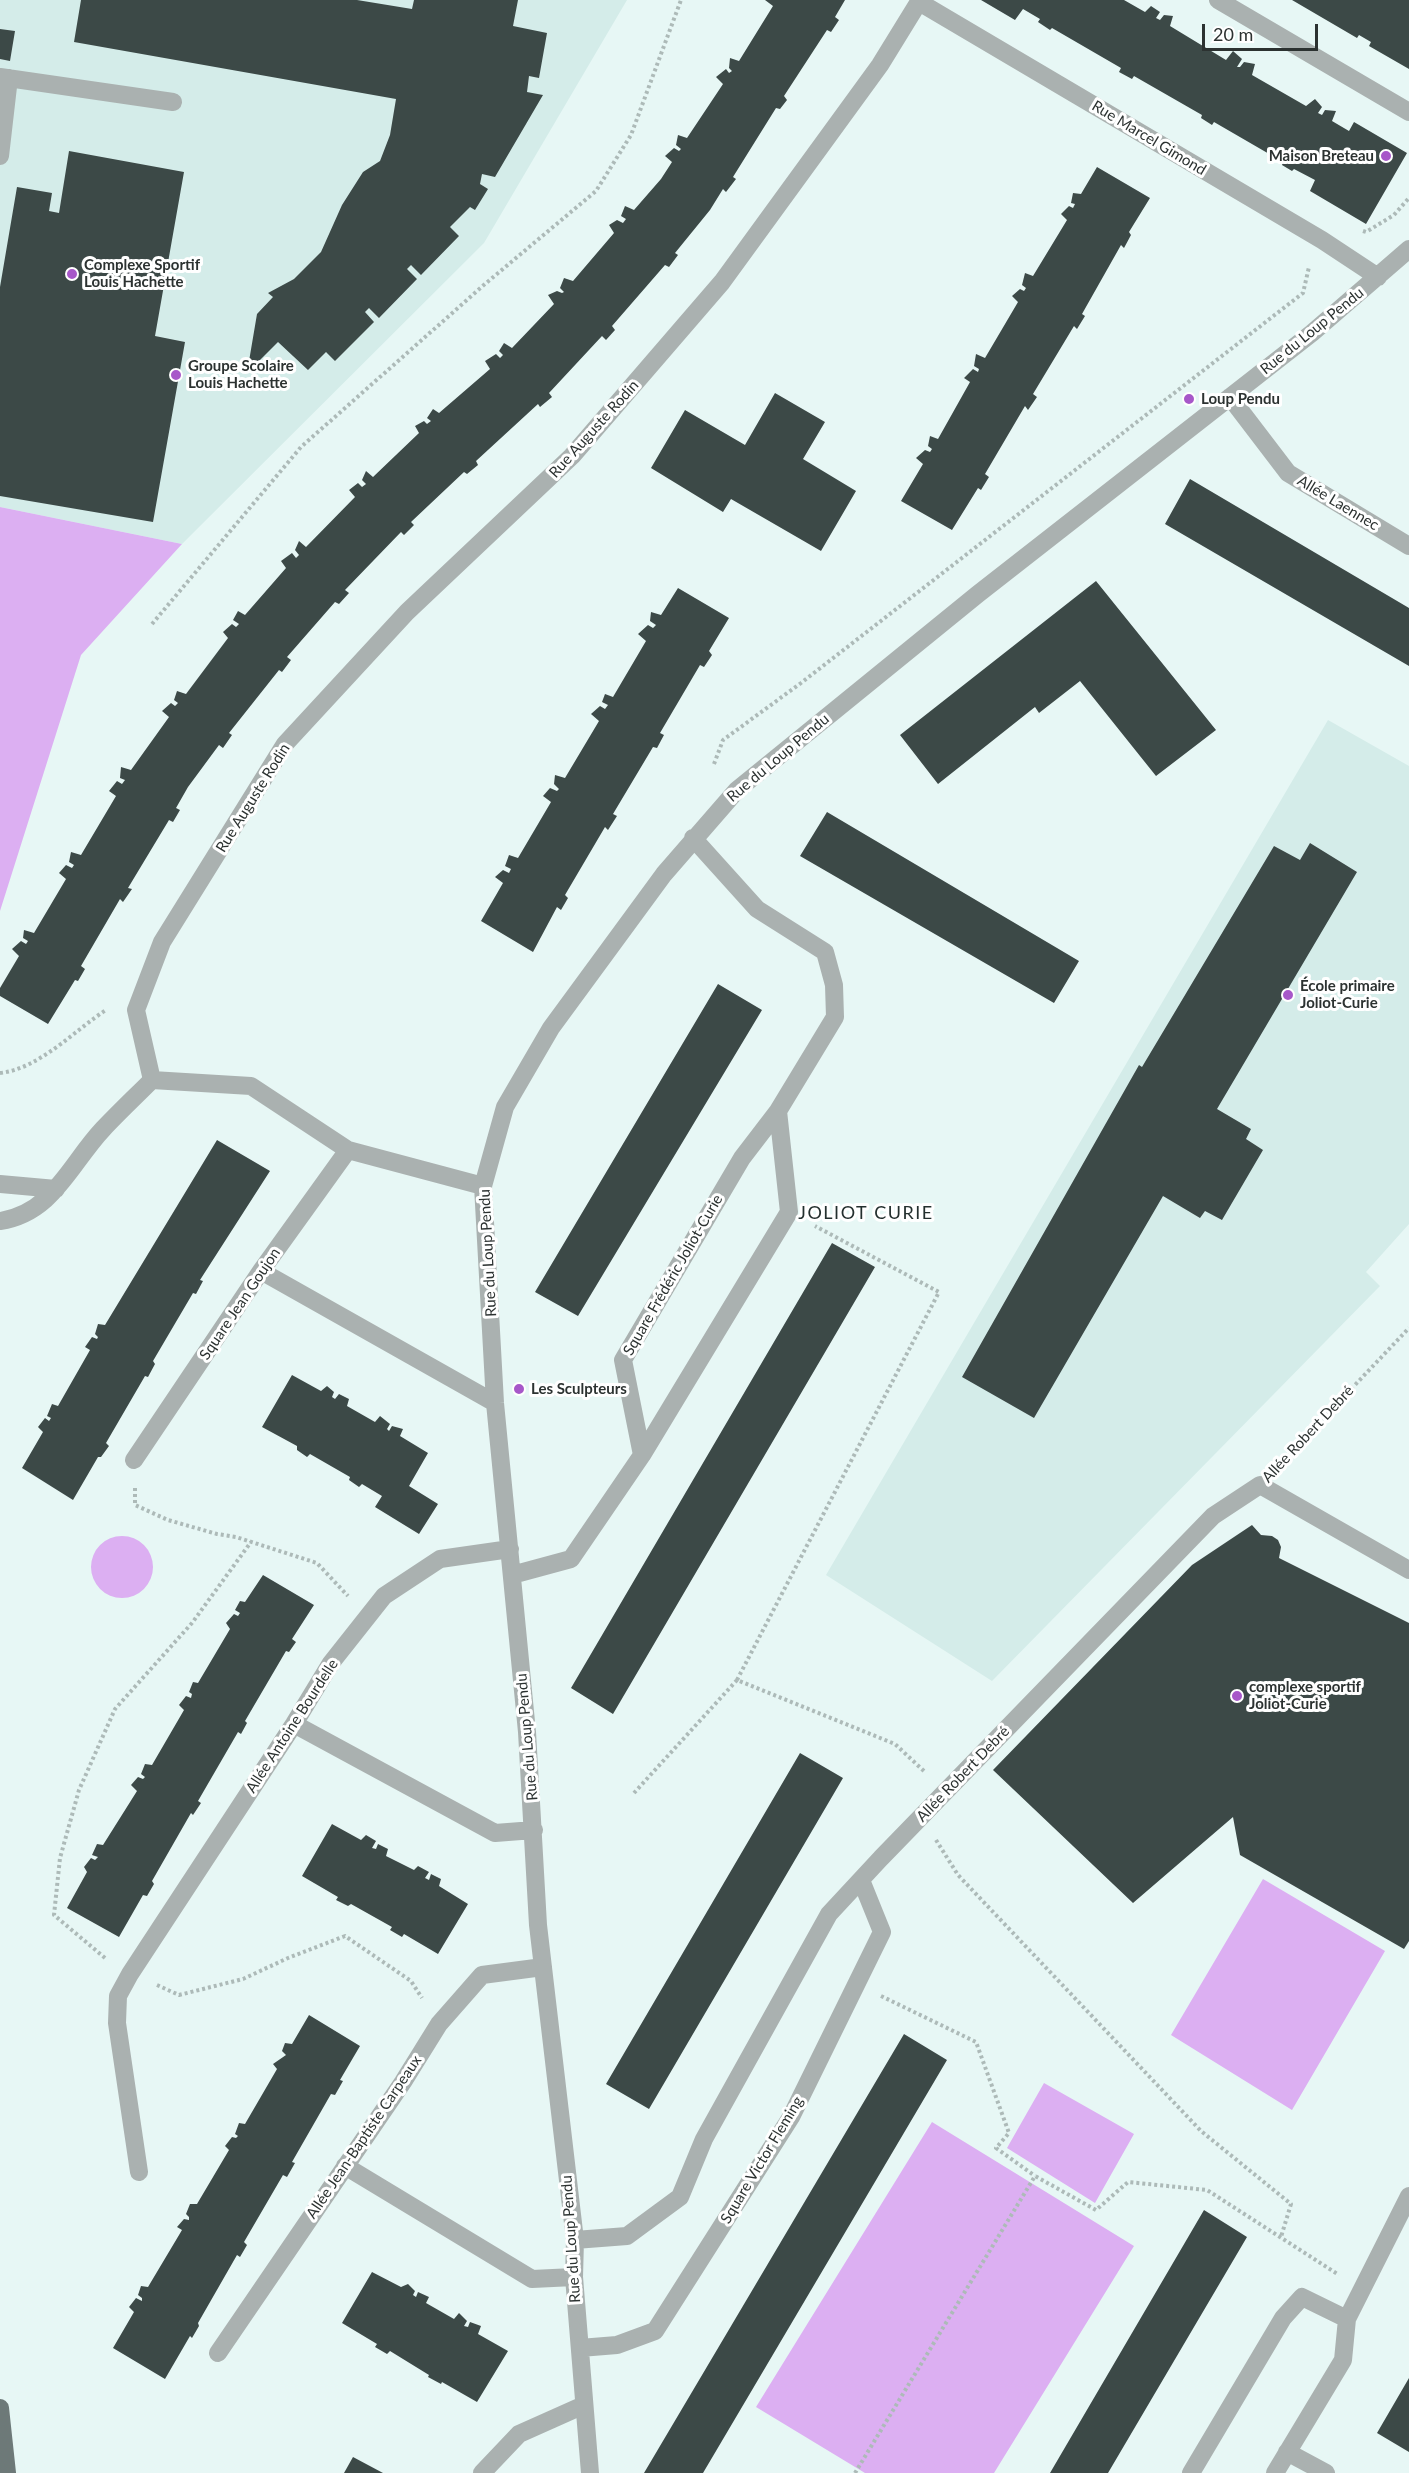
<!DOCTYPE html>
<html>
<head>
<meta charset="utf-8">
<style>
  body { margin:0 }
  #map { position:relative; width:1409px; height:2473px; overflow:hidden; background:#e7f7f5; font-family:Lato,sans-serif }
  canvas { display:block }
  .scale { position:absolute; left:1202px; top:24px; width:116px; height:27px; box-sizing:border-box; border:3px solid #2c3231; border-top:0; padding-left:8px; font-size:18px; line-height:21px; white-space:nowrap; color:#2c3231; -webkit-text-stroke:4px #fff; paint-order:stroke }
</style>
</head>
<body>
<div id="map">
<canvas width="1409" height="2473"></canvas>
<div class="scale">20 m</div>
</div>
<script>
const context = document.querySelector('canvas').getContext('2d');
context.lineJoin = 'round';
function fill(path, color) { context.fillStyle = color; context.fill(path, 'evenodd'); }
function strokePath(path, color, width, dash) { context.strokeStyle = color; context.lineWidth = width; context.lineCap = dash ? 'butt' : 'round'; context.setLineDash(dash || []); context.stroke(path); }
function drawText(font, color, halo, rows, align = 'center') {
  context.font = font + ' Lato,sans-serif'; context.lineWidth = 6; context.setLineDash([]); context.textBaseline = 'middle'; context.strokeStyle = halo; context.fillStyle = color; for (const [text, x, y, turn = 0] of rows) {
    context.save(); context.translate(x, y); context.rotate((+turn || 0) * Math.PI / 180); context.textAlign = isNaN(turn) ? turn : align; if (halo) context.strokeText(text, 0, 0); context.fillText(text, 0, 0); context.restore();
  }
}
fill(new Path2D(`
  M 0,0 L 627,0 L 484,243 L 182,544 L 0,507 Z
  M 1328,720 L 1409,766 L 1409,1224 L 1366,1272 L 1380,1286 L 992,1681 L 826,1575 Z`), '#d4ece9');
fill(new Path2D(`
  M 0,507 L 182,544 L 81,655 L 0,911 Z
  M91 1567a31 31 0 1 1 62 0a31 31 0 1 1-62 0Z
  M 1263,1879 L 1385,1951 L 1292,2110 L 1171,2035 Z
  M 1044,2083 L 1134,2134 L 1095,2203 L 1007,2148 Z
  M 932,2122 L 1134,2246 L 994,2473 L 865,2473 L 756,2407 Z`), '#dcaff2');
fill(new Path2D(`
  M 81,0 L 357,0 L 412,9 L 414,0 L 518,0 L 513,26 L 547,33 L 539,78 L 529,76 L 527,92 L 543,95 L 495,177 L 482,174 L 480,184 L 488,189 L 475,210 L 470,207 L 450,227 L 459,236 L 421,275 L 411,265 L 407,269 L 417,279 L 379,318 L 369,308 L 365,312 L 374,322 L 335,361 L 326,352 L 308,370 L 278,342 L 247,373 L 257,314 L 273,297 L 268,293 L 294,279 L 321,252 L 342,205 L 363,172 L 380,161 L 390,135 L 396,99 L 74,42 Z
  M 765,0 L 845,0 L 835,17 L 839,20 L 831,32 L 827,30 L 784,96 L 787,100 L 780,109 L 776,108 L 733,177 L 736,179 L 726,192 L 723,189 L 710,210 L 675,253 L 678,255 L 669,267 L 665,265 L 612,326 L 615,330 L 606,340 L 602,336 L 549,393 L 552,397 L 540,407 L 538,404 L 476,461 L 478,465 L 467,474 L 464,472 L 411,522 L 414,525 L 404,535 L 401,532 L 345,590 L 349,593 L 339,604 L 335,602 L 287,657 L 291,660 L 282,672 L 279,670 L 229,733 L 232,735 L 223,748 L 219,745 L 188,787 L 176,808 L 180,810 L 173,822 L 169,820 L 128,888 L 132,889 L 123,902 L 120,899 L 81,966 L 85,969 L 78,981 L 75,980 L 48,1024 L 0,996 L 0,988 L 19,956 L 12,949 L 21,941 L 26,944 L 28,941 L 23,938 L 24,930 L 34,933 L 66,879 L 59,873 L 66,865 L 72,868 L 74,865 L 69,862 L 71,852 L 81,855 L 116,796 L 109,791 L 117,781 L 122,784 L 125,780 L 120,778 L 121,767 L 131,770 L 169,717 L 162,711 L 171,703 L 175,706 L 178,703 L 174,700 L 177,691 L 186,694 L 228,638 L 223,632 L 232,624 L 236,627 L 239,624 L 233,620 L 238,611 L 245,615 L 286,568 L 281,561 L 292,553 L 296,558 L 299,555 L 295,550 L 299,541 L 306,547 L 355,497 L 349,490 L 358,483 L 362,487 L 366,484 L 362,480 L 366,471 L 373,477 L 419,433 L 415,426 L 424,421 L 427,424 L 431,421 L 427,418 L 433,409 L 439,413 L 490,369 L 485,361 L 496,354 L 500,358 L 503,355 L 499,351 L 504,343 L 512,348 L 554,304 L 548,295 L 557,291 L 562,293 L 564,292 L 560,288 L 564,278 L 573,281 L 614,233 L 609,225 L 617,220 L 623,223 L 626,219 L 621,216 L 625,206 L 634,210 L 661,179 L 672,162 L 665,156 L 674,148 L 679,151 L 681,149 L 676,145 L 678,135 L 687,138 L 723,84 L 716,77 L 726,69 L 729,73 L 732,71 L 729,68 L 730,58 L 739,61 L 773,6 Z
  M 981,0 L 1124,0 L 1145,12 L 1151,6 L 1160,12 L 1156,18 L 1160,20 L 1164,15 L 1173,16 L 1170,26 L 1226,60 L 1233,51 L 1242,59 L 1237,67 L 1240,67 L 1244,62 L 1255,64 L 1252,75 L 1306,106 L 1315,99 L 1322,107 L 1318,113 L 1322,115 L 1325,110 L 1336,111 L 1332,121 L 1349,131 L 1354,122 L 1407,153 L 1366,224 L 1310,191 L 1315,180 L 1294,169 L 1292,171 L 1282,165 L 1283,162 L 1214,122 L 1212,125 L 1201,118 L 1202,115 L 1134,76 L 1132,79 L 1119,72 L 1121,68 L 1052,28 L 1050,30 L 1038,22 L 1040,19 L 1023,9 L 1015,20 Z
  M 1292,0 L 1409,0 L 1409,69 L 1369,46 L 1371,42 L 1359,35 L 1357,38 Z
  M 0,29 L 15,31 L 10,61 L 0,59 Z
  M 69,151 L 184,172 L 155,336 L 185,342 L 153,522 L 0,496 L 0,287 L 17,187 L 52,193 L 49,211 L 59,213 Z
  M 1097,167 L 1150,198 L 1129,232 L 1131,235 L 1124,248 L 1121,245 L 1082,314 L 1085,316 L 1077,329 L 1074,326 L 1033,394 L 1037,397 L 1028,410 L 1025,406 L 985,474 L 989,477 L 981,490 L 978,488 L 952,530 L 901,501 L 923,464 L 916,458 L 925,450 L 930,452 L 932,449 L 928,446 L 930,436 L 938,439 L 970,382 L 964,378 L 973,369 L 978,372 L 979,369 L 974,366 L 976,354 L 985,358 L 1018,302 L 1012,296 L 1020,289 L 1024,291 L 1026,288 L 1022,285 L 1025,273 L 1033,276 L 1067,220 L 1061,214 L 1069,206 L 1073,208 L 1075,204 L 1071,203 L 1073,193 L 1081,194 Z
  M 775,393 L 825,422 L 803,459 L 856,491 L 821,551 L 731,499 L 723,512 L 651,468 L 685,410 L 745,445 Z
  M 1190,479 L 1409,608 L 1409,666 L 1165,524 Z
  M 1096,581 L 1216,730 L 1156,776 L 1080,681 L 1039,713 L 1035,707 L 938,784 L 900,735 Z
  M 678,588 L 729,618 L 709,651 L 712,655 L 704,667 L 700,665 L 660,733 L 664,735 L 657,748 L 653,747 L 613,814 L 617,816 L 608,830 L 605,827 L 565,895 L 568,898 L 561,910 L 557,907 L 533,952 L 481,921 L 503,883 L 495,877 L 503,870 L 509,873 L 511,869 L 505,866 L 509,855 L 518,858 L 551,802 L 543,796 L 550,788 L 557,791 L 559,789 L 554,784 L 555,775 L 565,778 L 599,721 L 591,714 L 600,706 L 605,709 L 608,705 L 602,702 L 605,694 L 613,697 L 646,641 L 638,634 L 648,625 L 653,628 L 656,625 L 650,621 L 651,612 L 661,615 Z
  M 827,812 L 1079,961 L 1054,1003 L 800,856 Z
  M 1310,843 L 1357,872 L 1217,1109 L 1251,1129 L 1246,1139 L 1263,1150 L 1222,1220 L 1205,1211 L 1200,1218 L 1163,1196 L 1034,1418 L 962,1377 L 1139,1065 L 1142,1067 L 1274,846 L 1300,860 Z
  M 718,984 L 762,1010 L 578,1316 L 535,1292 Z
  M 217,1140 L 270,1171 L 200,1280 L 203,1281 L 196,1294 L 193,1293 L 153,1361 L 155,1364 L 148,1377 L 145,1376 L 106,1443 L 109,1446 L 101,1457 L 98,1457 L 73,1500 L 22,1468 L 43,1432 L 38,1427 L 45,1418 L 49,1421 L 51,1418 L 47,1416 L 52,1404 L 58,1406 L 90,1350 L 85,1347 L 92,1337 L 97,1339 L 98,1337 L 95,1334 L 98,1324 L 105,1325 Z
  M 832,1243 L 875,1267 L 613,1714 L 571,1688 Z
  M 292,1375 L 321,1391 L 327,1386 L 334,1392 L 332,1397 L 335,1399 L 339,1394 L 349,1399 L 347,1406 L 375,1422 L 380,1416 L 390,1424 L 387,1429 L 389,1431 L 392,1426 L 403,1429 L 400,1436 L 428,1453 L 409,1486 L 438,1504 L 419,1534 L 375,1507 L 382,1496 L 362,1484 L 359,1487 L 349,1480 L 350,1477 L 310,1454 L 307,1457 L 297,1450 L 297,1446 L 262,1427 Z
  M 1252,1525 L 1261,1535 L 1272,1536 L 1278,1540 L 1281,1547 L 1279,1558 L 1409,1623 L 1409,1941 L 1404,1949 L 1240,1855 L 1233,1817 L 1133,1903 L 993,1770 L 1192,1565 Z
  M 263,1575 L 314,1605 L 292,1639 L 296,1642 L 289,1652 L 286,1651 L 245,1721 L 247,1723 L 241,1734 L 238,1732 L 198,1801 L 201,1803 L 193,1815 L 191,1813 L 152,1881 L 154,1884 L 147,1896 L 143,1895 L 119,1937 L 67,1908 L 87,1872 L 84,1867 L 91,1858 L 95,1860 L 98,1857 L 92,1855 L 97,1844 L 103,1845 L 137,1791 L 131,1785 L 138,1777 L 143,1779 L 145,1777 L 141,1774 L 145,1764 L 152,1765 L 184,1710 L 179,1705 L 186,1696 L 191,1698 L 192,1694 L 189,1692 L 193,1682 L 198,1683 L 230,1629 L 226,1623 L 234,1614 L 238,1616 L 240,1613 L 235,1610 L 240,1601 L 245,1602 Z
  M 800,1753 L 843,1778 L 649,2109 L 606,2084 Z
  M 332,1824 L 361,1840 L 366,1835 L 376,1841 L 372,1848 L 376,1849 L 378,1844 L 388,1849 L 386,1856 L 414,1870 L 418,1866 L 429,1872 L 425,1878 L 429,1880 L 431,1874 L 441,1879 L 439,1886 L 468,1904 L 438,1954 L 404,1934 L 402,1937 L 390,1930 L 392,1927 L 351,1904 L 348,1906 L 336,1900 L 338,1897 L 302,1876 Z
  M 309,2015 L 360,2046 L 340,2080 L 343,2081 L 335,2095 L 331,2094 L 292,2162 L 295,2163 L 287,2177 L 283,2175 L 244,2242 L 247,2245 L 240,2257 L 237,2255 L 198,2323 L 199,2326 L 192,2338 L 190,2336 L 165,2379 L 113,2348 L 134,2312 L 129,2307 L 136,2298 L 142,2301 L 142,2298 L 138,2295 L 141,2286 L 148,2287 L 182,2230 L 177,2227 L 184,2219 L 189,2220 L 189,2217 L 186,2214 L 190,2204 L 197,2204 L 229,2150 L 225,2146 L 232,2137 L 236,2138 L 238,2136 L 235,2134 L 239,2123 L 245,2124 L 277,2069 L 273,2064 L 286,2055 L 282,2051 L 285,2043 L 292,2044 Z
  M 904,2034 L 947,2060 L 703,2473 L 644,2473 Z
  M 1204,2210 L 1247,2237 L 1108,2473 L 1050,2473 Z
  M 372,2272 L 401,2287 L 408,2284 L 415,2291 L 413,2295 L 416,2297 L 418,2292 L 429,2297 L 426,2303 L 454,2319 L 459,2313 L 467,2321 L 464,2326 L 468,2327 L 470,2322 L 481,2326 L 478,2334 L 508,2351 L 477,2402 L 442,2382 L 441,2384 L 428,2377 L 429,2375 L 390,2351 L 387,2354 L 375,2347 L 377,2344 L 342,2323 Z
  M 1409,2378 L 1409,2452 L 1377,2433 Z
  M 353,2457 L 383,2473 L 344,2473 Z`), '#3c4947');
strokePath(new Path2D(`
  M 1363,231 L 1366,232 L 1394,215 L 1409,198
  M 152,624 L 301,447 L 485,284 L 596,191 L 631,135 L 681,0
  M 714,764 L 723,740 L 801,683 L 1303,293 L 1309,267
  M 0,1073 C 39,1069 75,1030 106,1010
  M 1281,1463 L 1409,1328
  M 135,1488 L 135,1505 L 168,1520 L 217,1534 L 236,1537 L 317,1563 L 348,1596
  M 737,1680 L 939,1292 L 815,1226
  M 634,1793 L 737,1680 L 895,1744 L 926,1773
  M 936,1840 L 958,1875 L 1201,2131 L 1291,2204 L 1281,2237
  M 105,1958 L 54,1915 L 60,1858 L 79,1790 L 115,1709 L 192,1623 L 251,1542
  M 157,1985 L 179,1995 L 243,1979 L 288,1958 L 345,1936 L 411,1981 L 422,1998
  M 881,1996 L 976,2042 L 1009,2133 L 996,2148 L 1035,2176
  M 855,2473 L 1035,2176 L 1096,2210 L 1128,2182 L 1207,2190 L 1339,2275`), '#adbab8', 4, [3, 3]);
strokePath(new Path2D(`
  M 1218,0 L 1409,112
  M 919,2 L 1322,240 L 1378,277
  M 0,77 L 173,102
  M 0,156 L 9,78
  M 1230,397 L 1288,473 L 1409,546
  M 693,838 L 757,909 L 825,952 L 834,985 L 835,1017 L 778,1111
  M 152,1080 L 136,1010 L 162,942 L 285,744 L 407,612 L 572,456 L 722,282 L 880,65 L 920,0
  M 0,1184 L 56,1189
  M 0,1221 C 53,1213 70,1164 103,1129 C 119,1112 136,1096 152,1080 L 251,1086 L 348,1150 L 483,1186
  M 261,1271 L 495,1403
  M 134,1460 L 261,1271 L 348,1150
  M 512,1575 L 571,1559 L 642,1455 L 789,1212 L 778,1111 L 742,1158 L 623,1360 L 642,1455
  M 294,1724 L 495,1833 L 534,1830
  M 345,2166 L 532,2279 L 574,2277
  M 139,2172 L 117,2023 L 118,1996 L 130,1974 L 294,1724 L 331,1663 L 384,1596 L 440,1559 L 510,1549
  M 575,2240 L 627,2236 L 680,2197 L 704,2139 L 829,1914 L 881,1858 L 1213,1516 L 1260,1485 L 1409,1570
  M 1347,2319 L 1409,2196
  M 580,2348 L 617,2345 L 655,2331 L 791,2117 L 882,1932 L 861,1880
  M 218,2353 L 403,2082 L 439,2024 L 482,1975 L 543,1967
  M 1287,2452 L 1326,2473
  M 482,2473 L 519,2434 L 584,2405
  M 590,2473 L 574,2277 L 575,2240 L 538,1925 L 527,1732 L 495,1403 L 483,1186 L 505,1107 L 551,1028 L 664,874 L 737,790 L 978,594 L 1312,333 L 1409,249
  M 1191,2473 L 1283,2318 L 1302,2297 L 1347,2319 L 1343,2360 L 1275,2473`), '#aab1b0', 18);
strokePath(new Path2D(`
  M 0,2408 L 7,2473`), '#6d7978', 18);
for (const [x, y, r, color] of [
  [1386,156,6,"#a757c9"],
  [72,274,6,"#a757c9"],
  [176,375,6,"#a757c9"],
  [1189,399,6,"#a757c9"],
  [1288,995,6,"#a757c9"],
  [519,1389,6,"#a757c9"],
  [1237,1696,6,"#a757c9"]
]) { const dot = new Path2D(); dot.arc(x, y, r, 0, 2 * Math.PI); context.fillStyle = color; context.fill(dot); strokePath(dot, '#fff', 2); }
drawText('15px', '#2c3231', '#fff', [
  ["Rue Marcel Gimond",1149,138,31],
  ["Rue du Loup Pendu",1312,331,-39],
  ["Rue Auguste Rodin",594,429,-48],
  ["Allée Laennec",1338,503,31],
  ["Rue du Loup Pendu",778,758,-40],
  ["Rue Auguste Rodin",253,798,-58],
  ["Rue du Loup Pendu",488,1253,-93],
  ["Square Frédéric Joliot-Curie",673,1275,-60],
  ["Square Jean Goujon",240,1304,-56],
  ["Allée Robert Debré",1308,1434,-47],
  ["Allée Antoine Bourdelle",292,1726,-57],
  ["Rue du Loup Pendu",527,1737,-95],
  ["Allée Robert Debré",963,1774,-46],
  ["Allée Jean-Baptiste Carpeaux",364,2137,-56],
  ["Square Victor Fleming",762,2160,-59],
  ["Rue du Loup Pendu",571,2239,-94]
]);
drawText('bold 15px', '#2c3231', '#fff', [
  ["Maison Breteau",1374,156,"right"],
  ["Complexe Sportif",84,265],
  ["Louis Hachette",84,282],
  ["Groupe Scolaire",188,366],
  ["Louis Hachette",188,383],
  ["Loup Pendu",1201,399],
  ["École primaire",1300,986],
  ["Joliot-Curie",1300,1003],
  ["Les Sculpteurs",531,1389],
  ["complexe sportif",1249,1687],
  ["Joliot-Curie",1249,1704]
], 'left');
context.letterSpacing = '1.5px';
drawText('18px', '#232f2e', '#fff', [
  ["JOLIOT CURIE",866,1213]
]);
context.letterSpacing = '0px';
</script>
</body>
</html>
